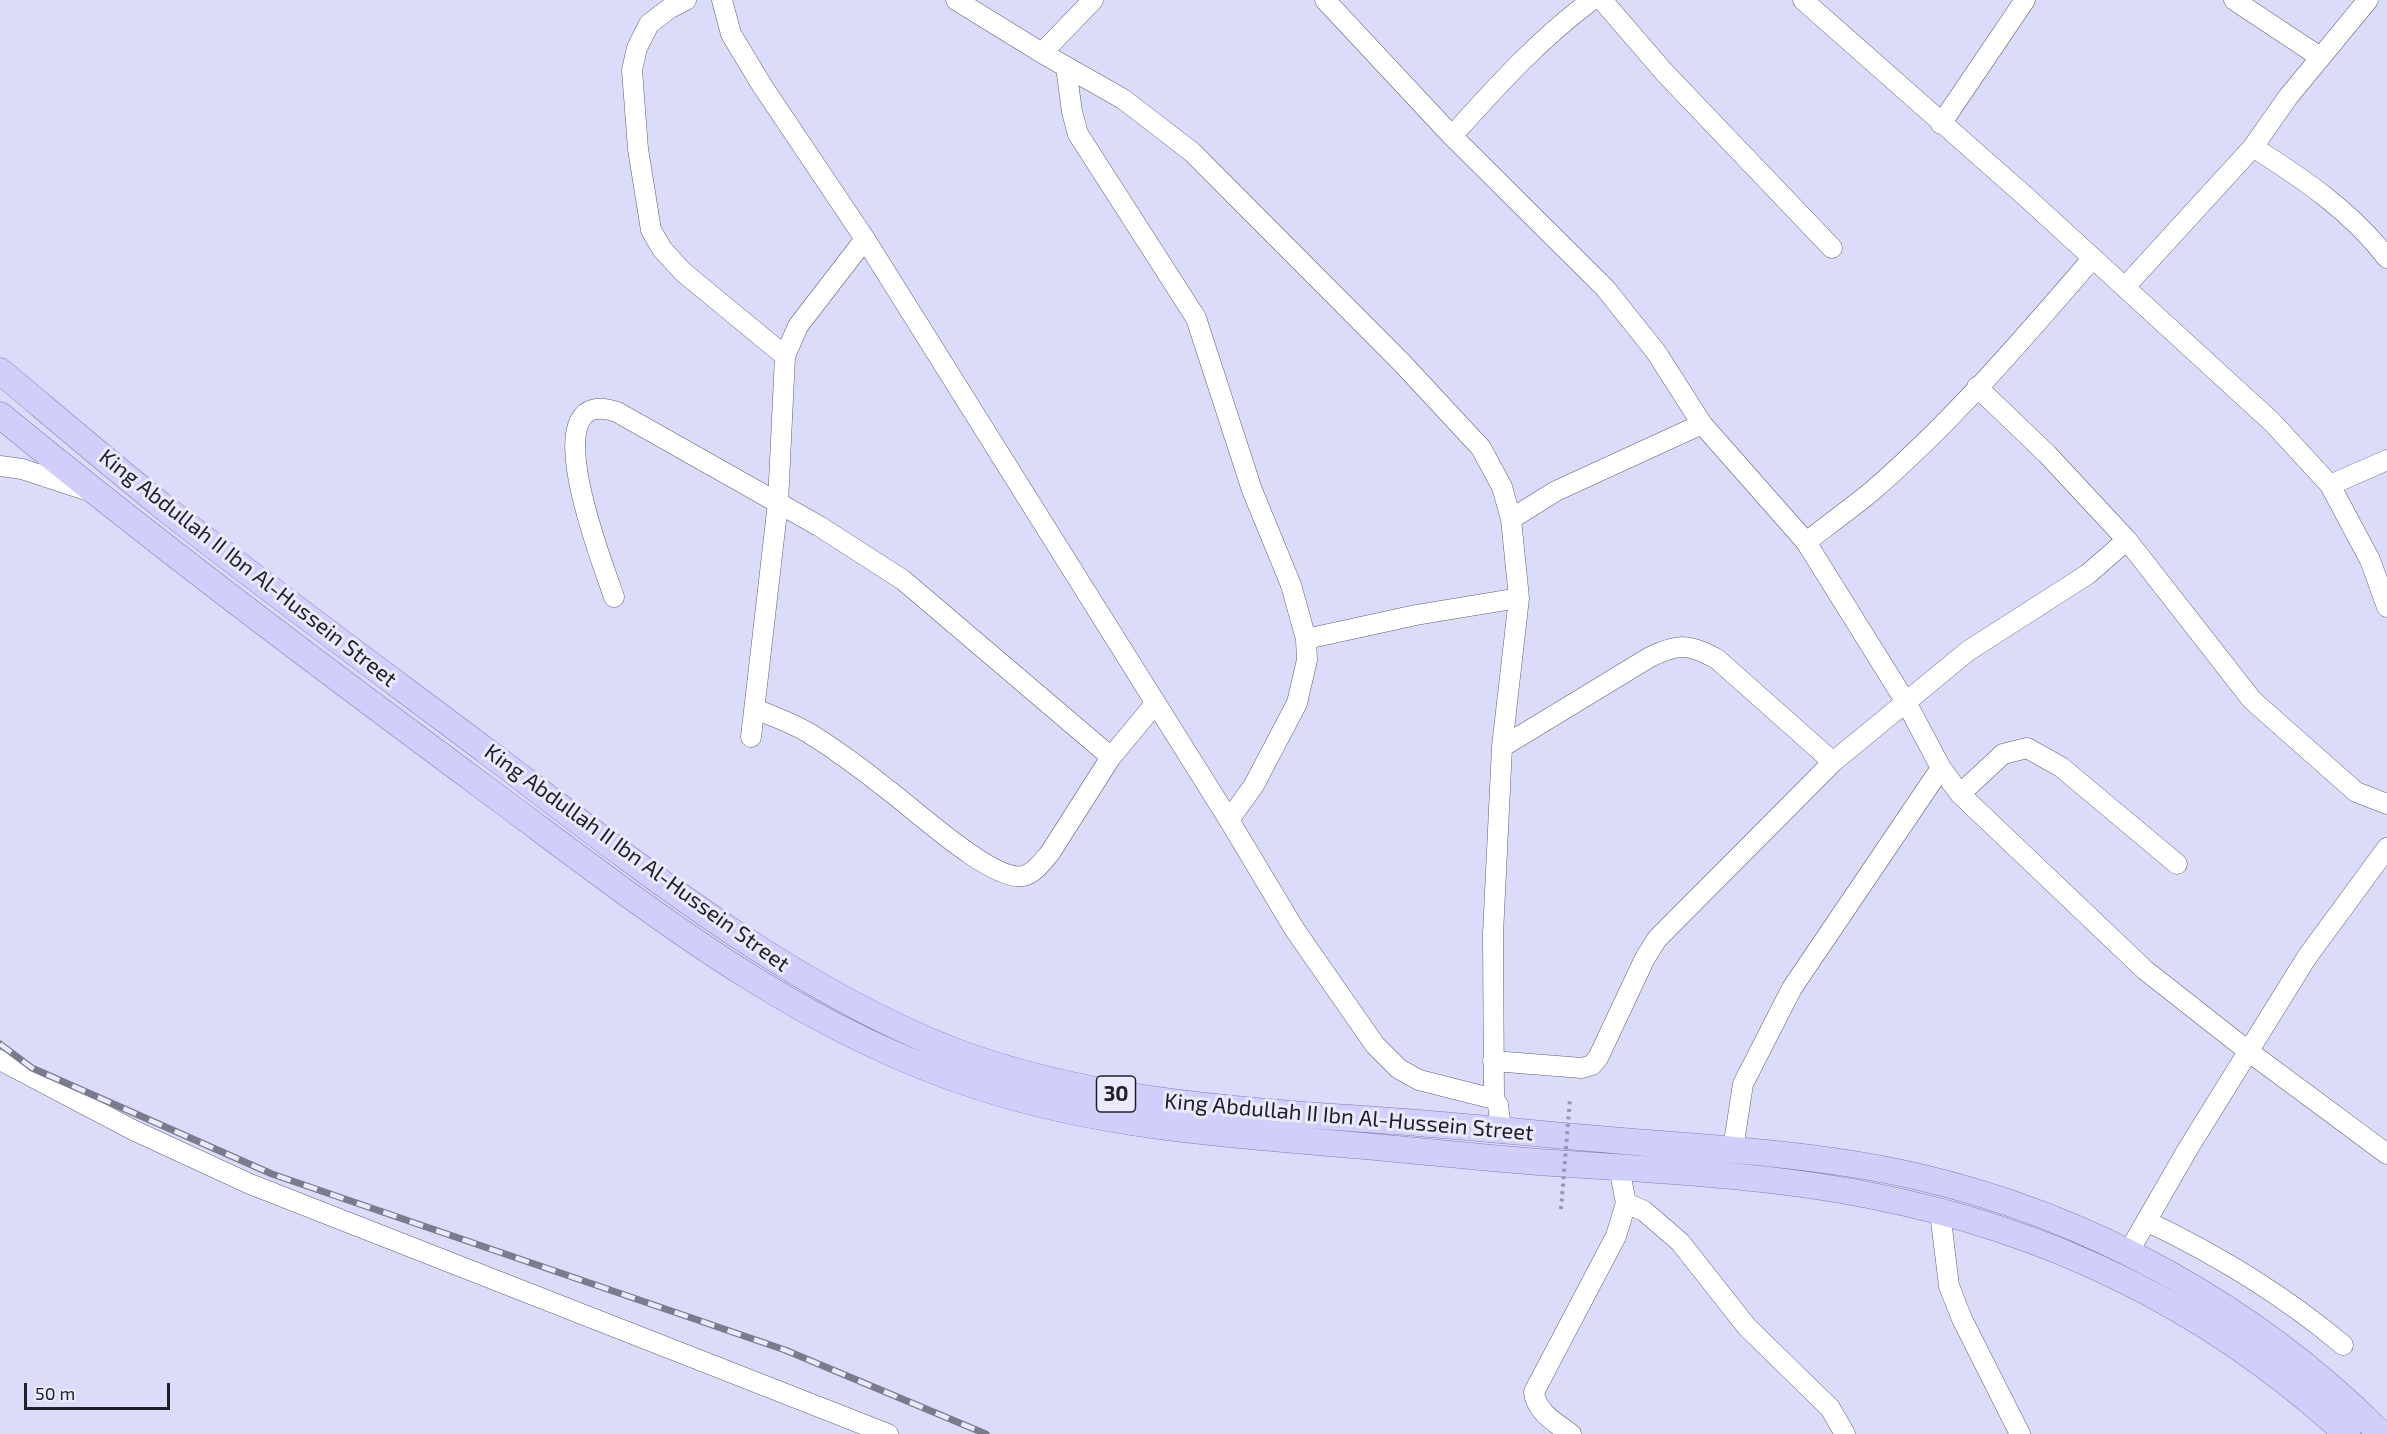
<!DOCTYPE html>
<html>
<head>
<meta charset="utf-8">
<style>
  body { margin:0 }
  #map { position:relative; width:2387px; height:1434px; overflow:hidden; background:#dbdcf9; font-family:"Exo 2",sans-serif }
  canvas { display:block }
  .scale { position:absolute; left:24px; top:1383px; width:146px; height:27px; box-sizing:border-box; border:3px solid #20202a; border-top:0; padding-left:8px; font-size:18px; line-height:21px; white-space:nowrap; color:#20202a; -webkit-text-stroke:4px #eaeafc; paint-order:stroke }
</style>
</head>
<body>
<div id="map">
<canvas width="2387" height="1434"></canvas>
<div class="scale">50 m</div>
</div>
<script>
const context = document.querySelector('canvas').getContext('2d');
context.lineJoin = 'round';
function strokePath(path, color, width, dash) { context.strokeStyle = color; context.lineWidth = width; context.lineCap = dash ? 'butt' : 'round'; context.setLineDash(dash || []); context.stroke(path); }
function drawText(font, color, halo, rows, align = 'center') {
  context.font = font + ' "Exo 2",sans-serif'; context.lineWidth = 6; context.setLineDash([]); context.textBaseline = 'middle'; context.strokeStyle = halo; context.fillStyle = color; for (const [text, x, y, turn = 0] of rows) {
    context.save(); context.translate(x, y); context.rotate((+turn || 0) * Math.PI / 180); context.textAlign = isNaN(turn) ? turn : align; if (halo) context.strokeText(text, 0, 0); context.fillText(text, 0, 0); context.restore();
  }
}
const minor = new Path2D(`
  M 686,0 L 670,8 L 649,24 L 637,48 L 632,70 L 638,149 L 651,230 L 662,249 L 683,272 L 785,356
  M 722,0 L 731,34 L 763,87 L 865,239 L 1229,820 L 1295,930 L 1375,1045 L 1399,1069 L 1419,1080 L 1494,1099
  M 956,0 L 1042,53 L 1123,99 L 1192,152 L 1403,364 L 1481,448 L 1502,487 L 1511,519 L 1519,598 L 1502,747 L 1493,934 L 1494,1099 L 1498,1105 L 1501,1129
  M 1325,0 L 1452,136 L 1605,288 L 1656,352 L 1702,424 L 1806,542 L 1907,704 L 1941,768 L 1960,794 L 2145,970 L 2248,1051 L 2387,1154
  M 1602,0 L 1664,72 L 1832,248
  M 1803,0 L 2025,196 L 2272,422 L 2330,485 L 2370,560 L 2387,607
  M 2234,0 L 2320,57
  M 1042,53 L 1093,0
  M 1066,67 L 1072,112 L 1078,134 L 1196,318 L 1252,490 L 1291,585 L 1306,639 L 1307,660 L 1297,703 L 1254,785 L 1229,820
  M 1941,124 L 2025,0
  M 1452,136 C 1496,87 1538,40 1592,0
  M 2253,147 C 2302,178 2351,211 2387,258
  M 2125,287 L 2253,147 L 2288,97 L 2368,0
  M 1977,387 L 2047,454 L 2127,540 L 2252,700 L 2356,792 L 2387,804
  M 0,466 L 22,469 L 89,491
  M 2330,485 L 2387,460
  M 1511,519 L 1556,491 L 1702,424
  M 1806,542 C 1827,526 1850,509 1871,492 C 1952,422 2023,339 2092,259
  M 614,597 C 604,567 530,382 617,412 L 819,526 L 903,580 L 1111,757
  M 1306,639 L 1416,615 L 1519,598
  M 755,709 C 773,716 792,723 809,733 C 836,750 862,769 887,789 C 913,808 992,882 1023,876 C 1034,874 1043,861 1050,853 L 1111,757 L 1155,704
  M 751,737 L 778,503 L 785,356 L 798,326 L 865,239
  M 1502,747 L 1650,657 C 1680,643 1688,644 1717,659 L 1833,762
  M 1960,794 L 2003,754 L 2027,748 L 2061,767 L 2177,864
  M 0,1060 L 133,1130 L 250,1184 L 888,1434
  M 1493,1061 L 1582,1068 L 1592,1065 L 1598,1058 L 1645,958 L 1657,939 L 1833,762 L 1968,651 L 2088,574 L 2127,540
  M 1733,1149 L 1743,1084 L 1792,988 L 1941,768
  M 1626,1203 L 1644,1211 L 1680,1242 L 1747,1327 L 1830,1408 L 1845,1434
  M 1940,1212 L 1949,1286 L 1962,1319 L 2020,1434
  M 2146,1221 C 2218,1255 2282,1294 2343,1345
  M 2128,1253 L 2189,1147 L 2307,957 L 2387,848
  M 1571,1434 C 1556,1423 1536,1412 1534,1392 L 1616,1236 L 1626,1203 L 1619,1167`);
const major = new Path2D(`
  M 0,371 C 55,417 110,464 166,509 C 272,592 381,672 489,753 C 630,860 788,987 954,1051 C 1089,1102 1235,1110 1378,1120 C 1468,1126 1557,1136 1647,1143 C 1736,1150 1827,1156 1915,1176 C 2089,1216 2255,1307 2381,1434
  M 0,415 C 157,544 319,665 482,786 C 638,901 790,1026 977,1086 C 1096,1125 1218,1134 1342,1144 C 1412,1150 1483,1158 1553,1163 C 1658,1170 1765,1175 1868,1195 C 2051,1230 2210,1308 2347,1434`);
strokePath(minor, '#5e5e77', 21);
strokePath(major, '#7e7db1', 27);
strokePath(minor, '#fff', 20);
strokePath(major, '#d0cffc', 26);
const rail = new Path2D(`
  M 0,1044 L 32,1068 L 272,1174 L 785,1350 L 986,1434`);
strokePath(rail, '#7b7b8e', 7);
strokePath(rail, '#eaeafc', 4.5, [14]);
strokePath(new Path2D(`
  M 1561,1209 L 1570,1099`), '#9696ac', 4, [3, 4.5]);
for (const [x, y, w] of [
  [1116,1094,39]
]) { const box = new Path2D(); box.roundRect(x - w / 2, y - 18, w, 36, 4.5); context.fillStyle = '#eaeafc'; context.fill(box); strokePath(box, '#20202a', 1.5); }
drawText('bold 21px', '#20202a', null, [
  ["30",1116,1094]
]);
drawText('22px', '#20202a', '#eaeafc', [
  ["King Abdullah II Ibn Al-Hussein Street",248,568,38],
  ["King Abdullah II Ibn Al-Hussein Street",637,858,36],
  ["King Abdullah II Ibn Al-Hussein Street",1349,1117,5]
]);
</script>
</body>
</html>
